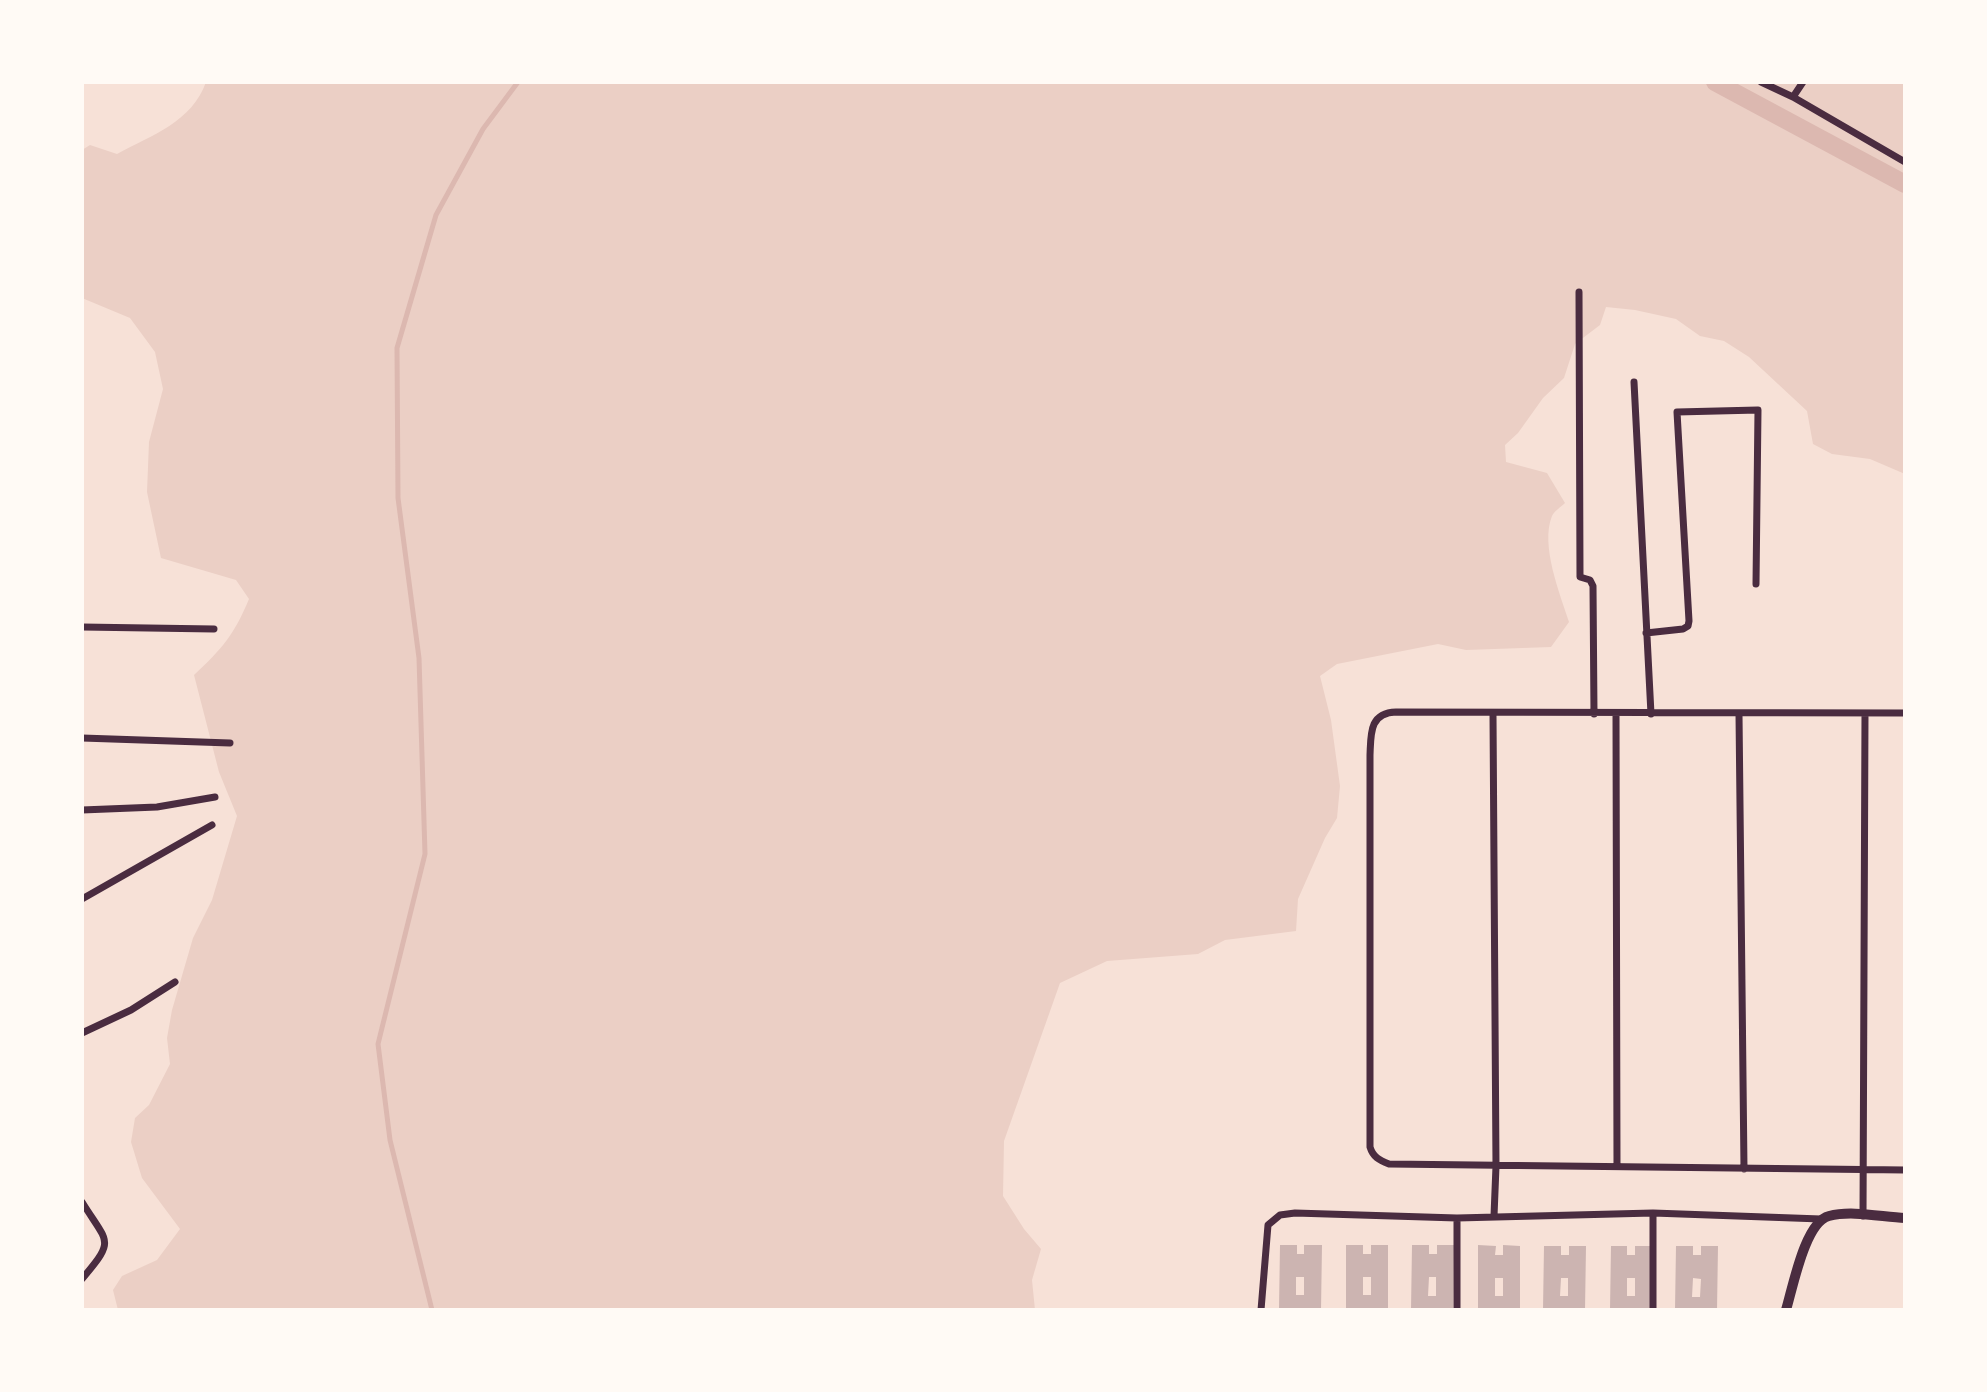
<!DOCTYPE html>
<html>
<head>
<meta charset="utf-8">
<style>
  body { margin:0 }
  #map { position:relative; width:1987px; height:1392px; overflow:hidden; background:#f7e1d7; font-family:"Space Grotesk",sans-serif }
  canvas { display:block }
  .frame { position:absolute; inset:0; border:84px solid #fffaf5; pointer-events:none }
</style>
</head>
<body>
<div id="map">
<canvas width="1987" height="1392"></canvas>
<div class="frame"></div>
</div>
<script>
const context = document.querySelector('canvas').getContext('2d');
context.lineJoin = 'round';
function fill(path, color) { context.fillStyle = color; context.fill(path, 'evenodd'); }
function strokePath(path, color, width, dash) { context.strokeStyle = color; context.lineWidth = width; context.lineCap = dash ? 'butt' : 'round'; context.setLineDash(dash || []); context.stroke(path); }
fill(new Path2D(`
  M 206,82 L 1905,82 L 1905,474 L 1870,459 L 1832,454 L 1813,444 L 1807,411 L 1749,357 L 1724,341 L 1700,336 L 1676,319 L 1635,310 L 1606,307 L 1600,325 L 1575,344 L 1564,378 L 1543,398 L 1518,433 L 1505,445 L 1506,462 L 1547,473 L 1565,503 C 1561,507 1554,511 1552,516 C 1540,545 1560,594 1569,622 L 1551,647 L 1466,650 L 1438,644 L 1337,664 L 1320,676 L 1331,720 L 1340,786 L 1337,818 L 1325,838 L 1298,899 L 1296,931 L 1225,940 L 1198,954 L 1107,961 L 1060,983 L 1004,1141 L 1003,1196 L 1024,1229 L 1041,1249 L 1032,1280 L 1035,1310 L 118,1310 L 113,1290 L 122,1276 L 157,1260 L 180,1229 L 142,1178 L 131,1142 L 135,1118 L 149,1105 L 170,1064 L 167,1038 L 172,1010 L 193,938 L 212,900 L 237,816 L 219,772 L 194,675 C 222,649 234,635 249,599 L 236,580 L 161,558 L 147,492 L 149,442 L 163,389 L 155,352 L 130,318 L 82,298 L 82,150 L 90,145 L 117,154 C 152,135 192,122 206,82 Z`), '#ebcfc5');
strokePath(new Path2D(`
  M 432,1310 L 390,1140 L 378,1044 L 425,854 L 419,658 L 398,498 L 397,348 L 436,215 L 483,129 L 518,82`), '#dcb8b0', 5);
strokePath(new Path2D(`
  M 1715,82 L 1905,184`), '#dcb8b0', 18);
fill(new Path2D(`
  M 1280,1245 L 1297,1245 L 1297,1254 L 1304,1254 L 1304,1245 L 1322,1245 L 1321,1310 L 1279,1310 ZM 1296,1277 L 1304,1277 L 1304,1295 L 1296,1295 Z
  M 1346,1245 L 1363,1245 L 1363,1254 L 1371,1254 L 1371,1245 L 1388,1245 L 1388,1310 L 1346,1310 ZM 1363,1277 L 1371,1277 L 1371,1295 L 1363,1295 Z
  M 1412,1245 L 1429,1245 L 1429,1254 L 1437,1254 L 1437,1245 L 1454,1245 L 1453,1310 L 1411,1310 ZM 1429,1277 L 1436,1277 L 1436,1296 L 1428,1296 Z
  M 1478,1245 L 1496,1246 L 1495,1255 L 1503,1255 L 1503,1245 L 1520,1246 L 1520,1310 L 1478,1310 ZM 1495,1278 L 1503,1278 L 1503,1296 L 1495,1296 Z
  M 1544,1246 L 1561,1246 L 1561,1255 L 1569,1255 L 1569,1246 L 1586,1246 L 1585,1310 L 1543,1310 ZM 1561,1278 L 1568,1278 L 1568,1296 L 1560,1296 Z
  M 1611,1246 L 1627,1246 L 1627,1255 L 1635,1255 L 1635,1246 L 1653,1246 L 1652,1310 L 1610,1310 ZM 1627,1278 L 1635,1278 L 1635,1296 L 1627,1296 Z
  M 1676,1246 L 1693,1246 L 1693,1255 L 1701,1255 L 1701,1246 L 1718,1246 L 1717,1310 L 1675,1310 ZM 1693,1278 L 1701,1279 L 1700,1297 L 1692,1297 Z`), '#ccb4b1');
strokePath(new Path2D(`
  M 1761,82 L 1793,97 L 1905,162
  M 1793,97 L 1803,82
  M 1579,292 L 1580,577 L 1590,580 L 1593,586 L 1594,714
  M 1634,382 L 1651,714
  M 82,627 L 214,629
  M 1646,633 L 1683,629 L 1688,626 L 1689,621 L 1677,412 L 1758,410 L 1756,584
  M 1905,713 L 1396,712 C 1369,713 1371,734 1370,755 L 1370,1147 C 1373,1157 1379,1160 1389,1164 L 1905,1170
  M 1493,714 L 1496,1166 L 1494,1216
  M 1616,714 L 1617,1166
  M 1739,714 L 1744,1169
  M 82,738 L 230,743
  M 82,810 L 157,807 L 215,797
  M 82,899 L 212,825
  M 82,1033 L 131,1010 L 175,982
  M 82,1202 C 108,1244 116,1239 82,1279
  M 1653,1213 L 1653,1310
  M 1863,1216 L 1865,713
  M 1261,1310 L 1268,1225 L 1280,1215 L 1295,1213 L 1457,1218 L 1653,1213 L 1821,1219
  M 1457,1310 L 1457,1218`), '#4a2c40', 7);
strokePath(new Path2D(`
  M 1786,1310 C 1793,1287 1805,1222 1829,1216 C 1852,1210 1882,1217 1905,1218`), '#4a2c40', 10);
</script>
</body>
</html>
